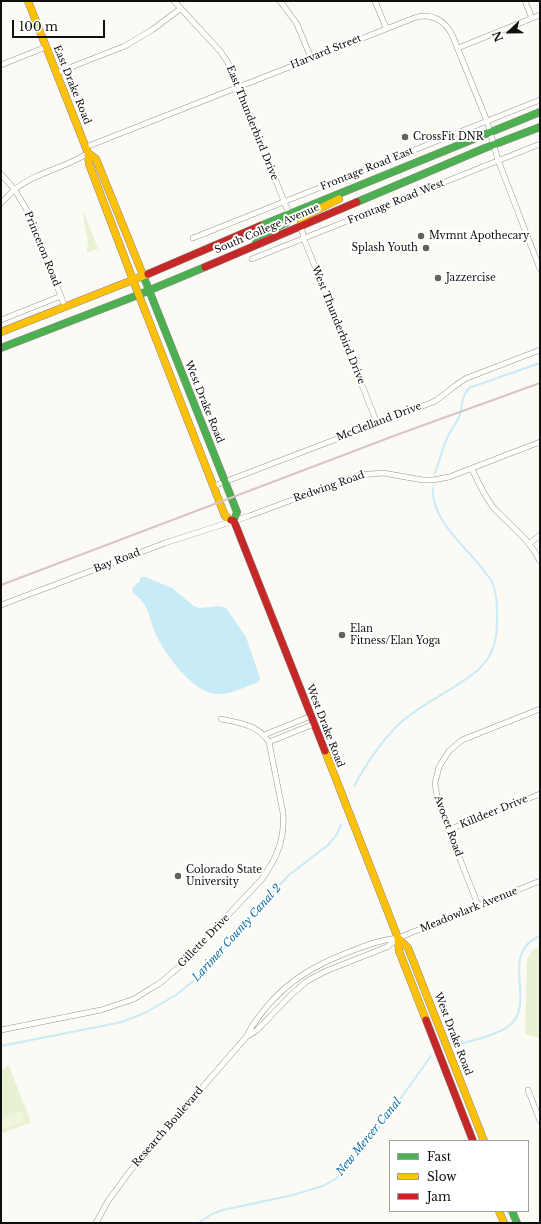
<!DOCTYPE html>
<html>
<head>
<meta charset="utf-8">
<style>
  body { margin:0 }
  #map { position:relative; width:541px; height:1224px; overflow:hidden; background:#fcfaf4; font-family:"Libre Baskerville",serif }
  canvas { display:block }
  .frame { position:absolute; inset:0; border:2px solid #0f0f0f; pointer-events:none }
  .legend { position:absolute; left:389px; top:1140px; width:140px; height:72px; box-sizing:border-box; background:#fff; border:1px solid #9f9f9f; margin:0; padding:5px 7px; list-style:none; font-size:12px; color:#0f0f0f }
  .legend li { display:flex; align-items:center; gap:8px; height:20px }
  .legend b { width:20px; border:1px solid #9f9f9f }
  .north { position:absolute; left:489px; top:12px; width:40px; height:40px; -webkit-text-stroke:3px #fff; paint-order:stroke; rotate:248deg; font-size:11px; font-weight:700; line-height:16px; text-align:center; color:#0f0f0f }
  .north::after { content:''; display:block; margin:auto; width:14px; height:18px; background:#0f0f0f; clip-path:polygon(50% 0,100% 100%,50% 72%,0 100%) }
  .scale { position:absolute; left:12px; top:20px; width:93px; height:18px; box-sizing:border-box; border:2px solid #0f0f0f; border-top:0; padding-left:5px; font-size:12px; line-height:14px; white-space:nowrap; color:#0f0f0f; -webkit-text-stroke:3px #fff; paint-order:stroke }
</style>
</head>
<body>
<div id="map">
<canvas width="541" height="1224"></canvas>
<div class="frame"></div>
<ul class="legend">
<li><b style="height:5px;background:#4caf50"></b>Fast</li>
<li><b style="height:5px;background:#ffc107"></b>Slow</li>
<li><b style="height:5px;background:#c62828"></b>Jam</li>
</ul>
<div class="north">N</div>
<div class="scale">100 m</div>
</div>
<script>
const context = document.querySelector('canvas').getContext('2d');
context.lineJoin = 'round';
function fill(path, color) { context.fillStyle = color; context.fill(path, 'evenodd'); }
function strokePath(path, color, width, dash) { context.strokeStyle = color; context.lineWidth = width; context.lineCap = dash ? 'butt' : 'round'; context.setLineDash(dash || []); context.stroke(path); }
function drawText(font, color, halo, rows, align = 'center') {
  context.font = font + ' "Libre Baskerville",serif'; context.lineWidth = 4; context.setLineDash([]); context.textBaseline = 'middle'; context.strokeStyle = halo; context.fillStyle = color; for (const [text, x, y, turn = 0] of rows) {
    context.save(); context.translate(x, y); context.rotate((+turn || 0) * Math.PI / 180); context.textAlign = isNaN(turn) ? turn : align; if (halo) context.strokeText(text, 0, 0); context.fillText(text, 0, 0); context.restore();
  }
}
fill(new Path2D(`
  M 84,212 L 98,249 L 86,253 C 92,239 82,227 84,212 Z
  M 540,945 L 540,1038 L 525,1034 L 527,960 L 532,951 Z
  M 9,1066 L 31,1122 L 1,1134 L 1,1070 Z`), '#e8f2d3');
fill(new Path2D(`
  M 21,1111 L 24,1121 L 4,1129 L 1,1119 Z`), '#f0f6dd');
fill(new Path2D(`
  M 141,577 L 145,577 L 172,588 L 194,606 L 199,608 L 219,606 L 226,608 L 246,637 L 260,678 L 258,682 C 248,686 231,694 220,694 C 194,696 165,654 155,633 C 152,626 148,609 144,604 C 141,599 136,596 132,591 L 133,587 L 139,582 Z`), '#c8ebf8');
strokePath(new Path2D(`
  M 435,473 C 440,460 443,445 449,434 C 452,428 456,424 459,417 C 463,407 461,396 469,388 L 540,363
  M 354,786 C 365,766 378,746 394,729 C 409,713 435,699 454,687 C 466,679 480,671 488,658 C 495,648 497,632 497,620 C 497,607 497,596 493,584 C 491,579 487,575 484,571 C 466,546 431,521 433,488
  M 455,1045 C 469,1042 500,1034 510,1025 C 537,1003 498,953 540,936
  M 1,1046 L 122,1022 L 147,1012 L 176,995 L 202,974 L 256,910 L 289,875 L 328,845 L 337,834 L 341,825
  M 198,1223 L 212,1214 L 223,1210 L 293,1195 L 323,1186 L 337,1178 L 383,1123 L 431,1056`), '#c8ebf8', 2);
const street = new Path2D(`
  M 174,1 L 220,51 L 227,61 L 239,87 L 289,214
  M 280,1 L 297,24 L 311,58
  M 375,1 L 386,28
  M 525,1 L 532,18
  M 458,48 L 540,15
  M 1,65 L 46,47
  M 56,73 L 125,46 L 152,30 L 180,9
  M 86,147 L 414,18 C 432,12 446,21 453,37 L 487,121 L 498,160 L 540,269
  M 1,174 L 15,190 L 29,214 L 65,307
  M 1,203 C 5,199 10,194 14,190 C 36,172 66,168 88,153
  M 301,226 L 304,239 L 377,423
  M 193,238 L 540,100
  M 252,259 L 540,144
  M 1,320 L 61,296
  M 472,469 C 478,482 484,495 493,507 C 510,526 529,538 540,561
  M 214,486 L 433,402 C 446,395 455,384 467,378 L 540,350
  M 530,543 L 540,535
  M 1,605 L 165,543 L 249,516 L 359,475 L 383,473 L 423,480 L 433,480 L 449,477 L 540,442
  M 264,735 L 311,716
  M 269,742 L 314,724
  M 448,830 L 540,794
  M 478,905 L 438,803 L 435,783 L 439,767 L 449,751 L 462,740 L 540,709
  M 1,1030 L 101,1010 L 134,999 L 150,989 L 160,983 L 179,967 L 262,879 C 277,858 285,839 283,813 L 269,742 C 258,725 240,723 221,719
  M 248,1036 L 257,1030 L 291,995 L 307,981 L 326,971 L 387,947 L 398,938 L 540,881
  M 528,1090 L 540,1121
  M 96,1223 L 108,1201 L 130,1171 L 247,1036 C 251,1026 257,1019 264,1010 C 289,979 317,964 354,950 C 370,944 381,940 398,938`);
const fast = new Path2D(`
  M 357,202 L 485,148 L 540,127
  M 260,226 L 540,112
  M 255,245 L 259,236 L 286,223 L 289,214
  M 143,275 L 237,512 L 234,521
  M 1,348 L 138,295 L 205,267
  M 512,1211 L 517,1223`);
const slow = new Path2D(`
  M 28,1 L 88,153 L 89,164 L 133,280
  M 88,153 L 96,159 L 143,275
  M 301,226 L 301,220 L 307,215 L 339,199
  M 133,280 L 225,516 L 231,520
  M 1,332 L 148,274
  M 325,751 L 398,938 L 399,951 L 426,1020
  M 398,938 L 408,948 L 484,1141
  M 499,1211 L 504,1223`);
const jam = new Path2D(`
  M 205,267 L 357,202
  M 148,274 L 260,226
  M 231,520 L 234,521 L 325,751
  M 426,1020 L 473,1141`);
strokePath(street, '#969592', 6);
strokePath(fast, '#8c8b89', 8);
strokePath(slow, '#8c8b89', 8);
strokePath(jam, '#8c8b89', 8);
strokePath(street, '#fffefd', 5);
strokePath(fast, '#4caf50', 7);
strokePath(slow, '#ffc107', 7);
strokePath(jam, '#c62828', 7);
strokePath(new Path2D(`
  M 1,585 L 399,434 L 540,383`), '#d9c4c6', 2);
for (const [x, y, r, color] of [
  [405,137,4,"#62615f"],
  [421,236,4,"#62615f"],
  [426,248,4,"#62615f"],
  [438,278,4,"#62615f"],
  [342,635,4,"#62615f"],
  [178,876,4,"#62615f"]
]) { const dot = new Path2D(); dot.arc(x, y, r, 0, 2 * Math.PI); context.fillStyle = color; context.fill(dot); strokePath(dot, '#fff', 1.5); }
drawText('10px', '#0f0f0f', '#fff', [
  ["Harvard Street",326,52,-22],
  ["East Drake Road",72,85,68],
  ["East Thunderbird Drive",252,123,68],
  ["Frontage Road East",367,169,-22],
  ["Frontage Road West",396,202,-22],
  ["South College Avenue",267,229,-23],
  ["Princeton Road",42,249,68],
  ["West Thunderbird Drive",338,325,68],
  ["West Drake Road",204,402,68],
  ["McClelland Drive",379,422,-21],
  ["Redwing Road",329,487,-19],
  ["Bay Road",117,561,-21],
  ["West Drake Road",325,726,69],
  ["Killdeer Drive",494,812,-22],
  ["Avocet Road",448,826,70],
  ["Meadowlark Avenue",469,910,-22],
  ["Gillette Drive",204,941,-46],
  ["West Drake Road",453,1034,69],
  ["Research Boulevard",168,1127,-49]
]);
drawText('10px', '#0f0f0f', '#fff', [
  ["CrossFit DNR",413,137],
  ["Mvmnt Apothecary",429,236],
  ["Splash Youth",418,248,"right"],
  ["Jazzercise",446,278],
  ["Elan",350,629],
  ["Fitness/Elan Yoga",350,641],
  ["Colorado State",186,870],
  ["University",186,882]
], 'left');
drawText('italic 11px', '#1271a6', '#fff', [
  ["Larimer County Canal 2",237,933,-48],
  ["New Mercer Canal",369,1137,-51]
]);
</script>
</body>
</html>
